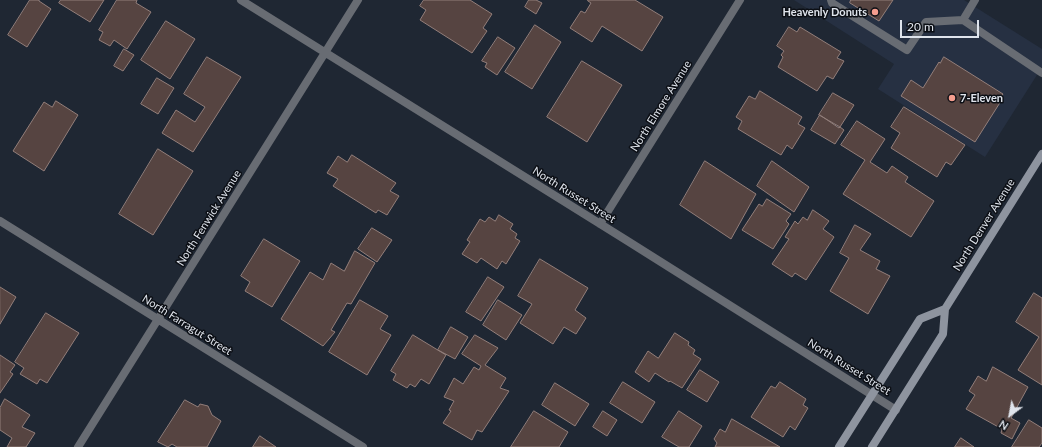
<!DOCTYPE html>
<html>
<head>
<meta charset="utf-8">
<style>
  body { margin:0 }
  #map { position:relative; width:1042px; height:447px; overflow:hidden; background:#1f2733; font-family:Lato,sans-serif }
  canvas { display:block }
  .north { position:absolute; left:990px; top:395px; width:40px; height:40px; -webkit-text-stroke:3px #0c0f15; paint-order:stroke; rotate:212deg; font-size:11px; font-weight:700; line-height:16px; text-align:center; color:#dfe4ec }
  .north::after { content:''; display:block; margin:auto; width:14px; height:18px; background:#dfe4ec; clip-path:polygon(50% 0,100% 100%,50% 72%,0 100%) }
  .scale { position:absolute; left:900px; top:20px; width:79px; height:18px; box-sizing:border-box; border:2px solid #dfe4ec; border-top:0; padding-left:5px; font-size:12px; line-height:14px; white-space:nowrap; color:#dfe4ec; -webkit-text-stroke:3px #0c0f15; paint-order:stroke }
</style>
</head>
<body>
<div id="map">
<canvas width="1042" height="447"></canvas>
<div class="north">N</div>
<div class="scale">20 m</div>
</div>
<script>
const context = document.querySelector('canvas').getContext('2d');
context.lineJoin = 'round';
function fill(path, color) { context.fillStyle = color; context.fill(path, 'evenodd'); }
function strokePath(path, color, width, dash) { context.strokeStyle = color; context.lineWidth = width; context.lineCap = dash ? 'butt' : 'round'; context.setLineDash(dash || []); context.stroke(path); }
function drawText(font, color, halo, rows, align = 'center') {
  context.font = font + ' Lato,sans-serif'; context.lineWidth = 3; context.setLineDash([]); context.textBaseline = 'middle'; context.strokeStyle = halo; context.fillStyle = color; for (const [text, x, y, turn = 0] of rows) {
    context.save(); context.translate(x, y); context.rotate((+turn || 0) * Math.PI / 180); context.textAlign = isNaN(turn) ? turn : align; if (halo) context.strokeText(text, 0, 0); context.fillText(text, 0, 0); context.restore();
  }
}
fill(new Path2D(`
  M 794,0 L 964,0 L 1042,49 L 1042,67 L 985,157 L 878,89 L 894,64 Z`), '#263042');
const building = new Path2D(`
  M 30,0 L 39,0 L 39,1 L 51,9 L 27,47 L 8,35 Z
  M 61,0 L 104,0 L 90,22 L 59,3 Z
  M 117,0 L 137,0 L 136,3 L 151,12 L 127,49 L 114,40 L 110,46 L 99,40 L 103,32 L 99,30 Z
  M 424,0 L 470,0 L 492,14 L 483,28 L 487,31 L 472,53 L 420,20 L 426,10 L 420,6 Z
  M 529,0 L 536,0 L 542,3 L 536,14 L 525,7 Z
  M 588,0 L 635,0 L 663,17 L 642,51 L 602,26 L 592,42 L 570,28 L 581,11 L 585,13 L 591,3 L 588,1 Z
  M 851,0 L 893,0 L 879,21 L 850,3 Z
  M 166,21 L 195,39 L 170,79 L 141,60 Z
  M 535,25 L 561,42 L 532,89 L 505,72 Z
  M 789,27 L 797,32 L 800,27 L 841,52 L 837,58 L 844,61 L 833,79 L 827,76 L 817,91 L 778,67 L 783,57 L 781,55 L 784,51 L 777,46 Z
  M 498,37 L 515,48 L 497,75 L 485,67 L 487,63 L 482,61 Z
  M 124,49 L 134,55 L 123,71 L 114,66 Z
  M 207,57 L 241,77 L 193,152 L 162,133 L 176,110 L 195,122 L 205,107 L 184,94 Z
  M 944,57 L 1003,94 L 999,100 L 1001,101 L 975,142 L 901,96 L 911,80 L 923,88 L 939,62 L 940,63 Z
  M 582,61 L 622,85 L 587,142 L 547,117 Z
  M 157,78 L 174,88 L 158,114 L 141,104 Z
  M 760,91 L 802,117 L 798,124 L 805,128 L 792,149 L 787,145 L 781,155 L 738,129 L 742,121 L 736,117 L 749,96 L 755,99 Z
  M 833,93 L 854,105 L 840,127 L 819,115 Z
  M 56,101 L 78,115 L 44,171 L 13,151 L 44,102 L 52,107 Z
  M 904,107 L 965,145 L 951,165 L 946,162 L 937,177 L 891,148 L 900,133 L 891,127 Z
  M 820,115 L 839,128 L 840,127 L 844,130 L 835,144 L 811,130 Z
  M 857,121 L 885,139 L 870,162 L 887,173 L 892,166 L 908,177 L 905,182 L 934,201 L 911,237 L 843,194 L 865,160 L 841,145 Z
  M 158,149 L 193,171 L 153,235 L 119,214 Z
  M 352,155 L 396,183 L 390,191 L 399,196 L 387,215 L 378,210 L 376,213 L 333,186 L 338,179 L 327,173 L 338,156 L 347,162 Z
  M 705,161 L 756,194 L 731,239 L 680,205 Z
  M 772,161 L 809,187 L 794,212 L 757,186 Z
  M 767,199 L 791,214 L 786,221 L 789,224 L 773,249 L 742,230 L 759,204 L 762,206 Z
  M 813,210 L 829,221 L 823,229 L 834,237 L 806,280 L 795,273 L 792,277 L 772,264 L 789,239 L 785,237 L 795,221 L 798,224 L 803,217 L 807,220 Z
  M 499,215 L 513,224 L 510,229 L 517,234 L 515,238 L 520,241 L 506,264 L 502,261 L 497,269 L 481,258 L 477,263 L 462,254 L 470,242 L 467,240 L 480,219 L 485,222 L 489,217 L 495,221 Z
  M 855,225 L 871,234 L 860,250 L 880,261 L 876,269 L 890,276 L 868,314 L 830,291 L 849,258 L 840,253 Z
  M 372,228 L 392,240 L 377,262 L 358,249 Z
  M 264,239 L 300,261 L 272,307 L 245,291 L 250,282 L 241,276 Z
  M 355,251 L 375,263 L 351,304 L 347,303 L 331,330 L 335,332 L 323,346 L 281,319 L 310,272 L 323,280 L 331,263 L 344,271 Z
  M 540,259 L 588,288 L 575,310 L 586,318 L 576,334 L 564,327 L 553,344 L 520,323 L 532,304 L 518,296 Z
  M 488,277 L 504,287 L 481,321 L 466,312 Z
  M 0,287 L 16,297 L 0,324 Z
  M 1034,293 L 1042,298 L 1042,385 L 1018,370 L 1039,337 L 1016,322 Z
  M 360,300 L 388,316 L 380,329 L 391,335 L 367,375 L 329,352 Z
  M 498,300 L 522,315 L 506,340 L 483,325 Z
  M 46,313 L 79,333 L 47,383 L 40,379 L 37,384 L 20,374 L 24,368 L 15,362 Z
  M 451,327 L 468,337 L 455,359 L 438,350 Z
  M 675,333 L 689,342 L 688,345 L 695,350 L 693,354 L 701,359 L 682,388 L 670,381 L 669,382 L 655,373 L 649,382 L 635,372 L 648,351 L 658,358 Z
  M 413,335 L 446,355 L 429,384 L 421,379 L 415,387 L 410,384 L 407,388 L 393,380 L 396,374 L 391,371 Z
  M 475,335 L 498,348 L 485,365 L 506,378 L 500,388 L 509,391 L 482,432 L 477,430 L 472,440 L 443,423 L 451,411 L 449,410 L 454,401 L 444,397 L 454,378 L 463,384 L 474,367 L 479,370 L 481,366 L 462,354 Z
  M 0,355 L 15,365 L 10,372 L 13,374 L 0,393 Z
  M 993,367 L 1028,387 L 1011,418 L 1020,423 L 1012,439 L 1001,433 L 1002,429 L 966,409 L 975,395 L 969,391 L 978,376 L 986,381 Z
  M 700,370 L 719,382 L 707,402 L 687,390 Z
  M 623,382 L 655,402 L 642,423 L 610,403 Z
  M 780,382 L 806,399 L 803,405 L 808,408 L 795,430 L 790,426 L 783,437 L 751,417 L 771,386 L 775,388 Z
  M 555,383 L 589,404 L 575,426 L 542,405 Z
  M 5,399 L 30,415 L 22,427 L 35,433 L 26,447 L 7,447 L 12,438 L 0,430 L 0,408 Z
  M 185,400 L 198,407 L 200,404 L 208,406 L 212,415 L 221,421 L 207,447 L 177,447 L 172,444 L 168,447 L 158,442 Z
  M 534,411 L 568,432 L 559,447 L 511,447 Z
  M 603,411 L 617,420 L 607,436 L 593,427 Z
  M 679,411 L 702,426 L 689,447 L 679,447 L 662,437 Z
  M 732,419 L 780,447 L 715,447 L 717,443 L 714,439 L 720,429 L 725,432 Z
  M 1029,420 L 1042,428 L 1042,443 L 1039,447 L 1012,447 Z
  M 260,436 L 276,447 L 253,447 Z
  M 961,438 L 974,447 L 955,447 Z`);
fill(building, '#564441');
strokePath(building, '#927e7a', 1);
strokePath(new Path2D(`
  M 831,0 L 832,3 L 907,50 L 926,22 L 963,20 L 975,0
  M 963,20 L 1042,73`), '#686c73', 8);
strokePath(new Path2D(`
  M 241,0 L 626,240 L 896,410
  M 0,221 L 363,447
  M 600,224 L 740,0
  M 78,447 L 358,0`), '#686c73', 8);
strokePath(new Path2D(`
  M 839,447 L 920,319 L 945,309
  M 872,447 L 943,334 L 945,309 L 1042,154`), '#8e949f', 8);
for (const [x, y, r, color] of [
  [875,12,4,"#f59d8e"],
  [952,98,4,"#f59d8e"]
]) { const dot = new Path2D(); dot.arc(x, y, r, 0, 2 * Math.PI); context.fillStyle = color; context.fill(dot); strokePath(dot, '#0c0f15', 1.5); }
drawText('bold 11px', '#dfe4ec', '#0c0f15', [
  ["Heavenly Donuts",867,12],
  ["7-Eleven",960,98,"left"]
], 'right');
drawText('11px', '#dfe4ec', '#0c0f15', [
  ["North Elmore Avenue",661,106,-58],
  ["North Russet Street",574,195,32],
  ["North Fenwick Avenue",209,218,-58],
  ["North Denver Avenue",984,225,-58],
  ["North Farragut Street",187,325,32],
  ["North Russet Street",849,367,32]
]);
</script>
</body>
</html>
